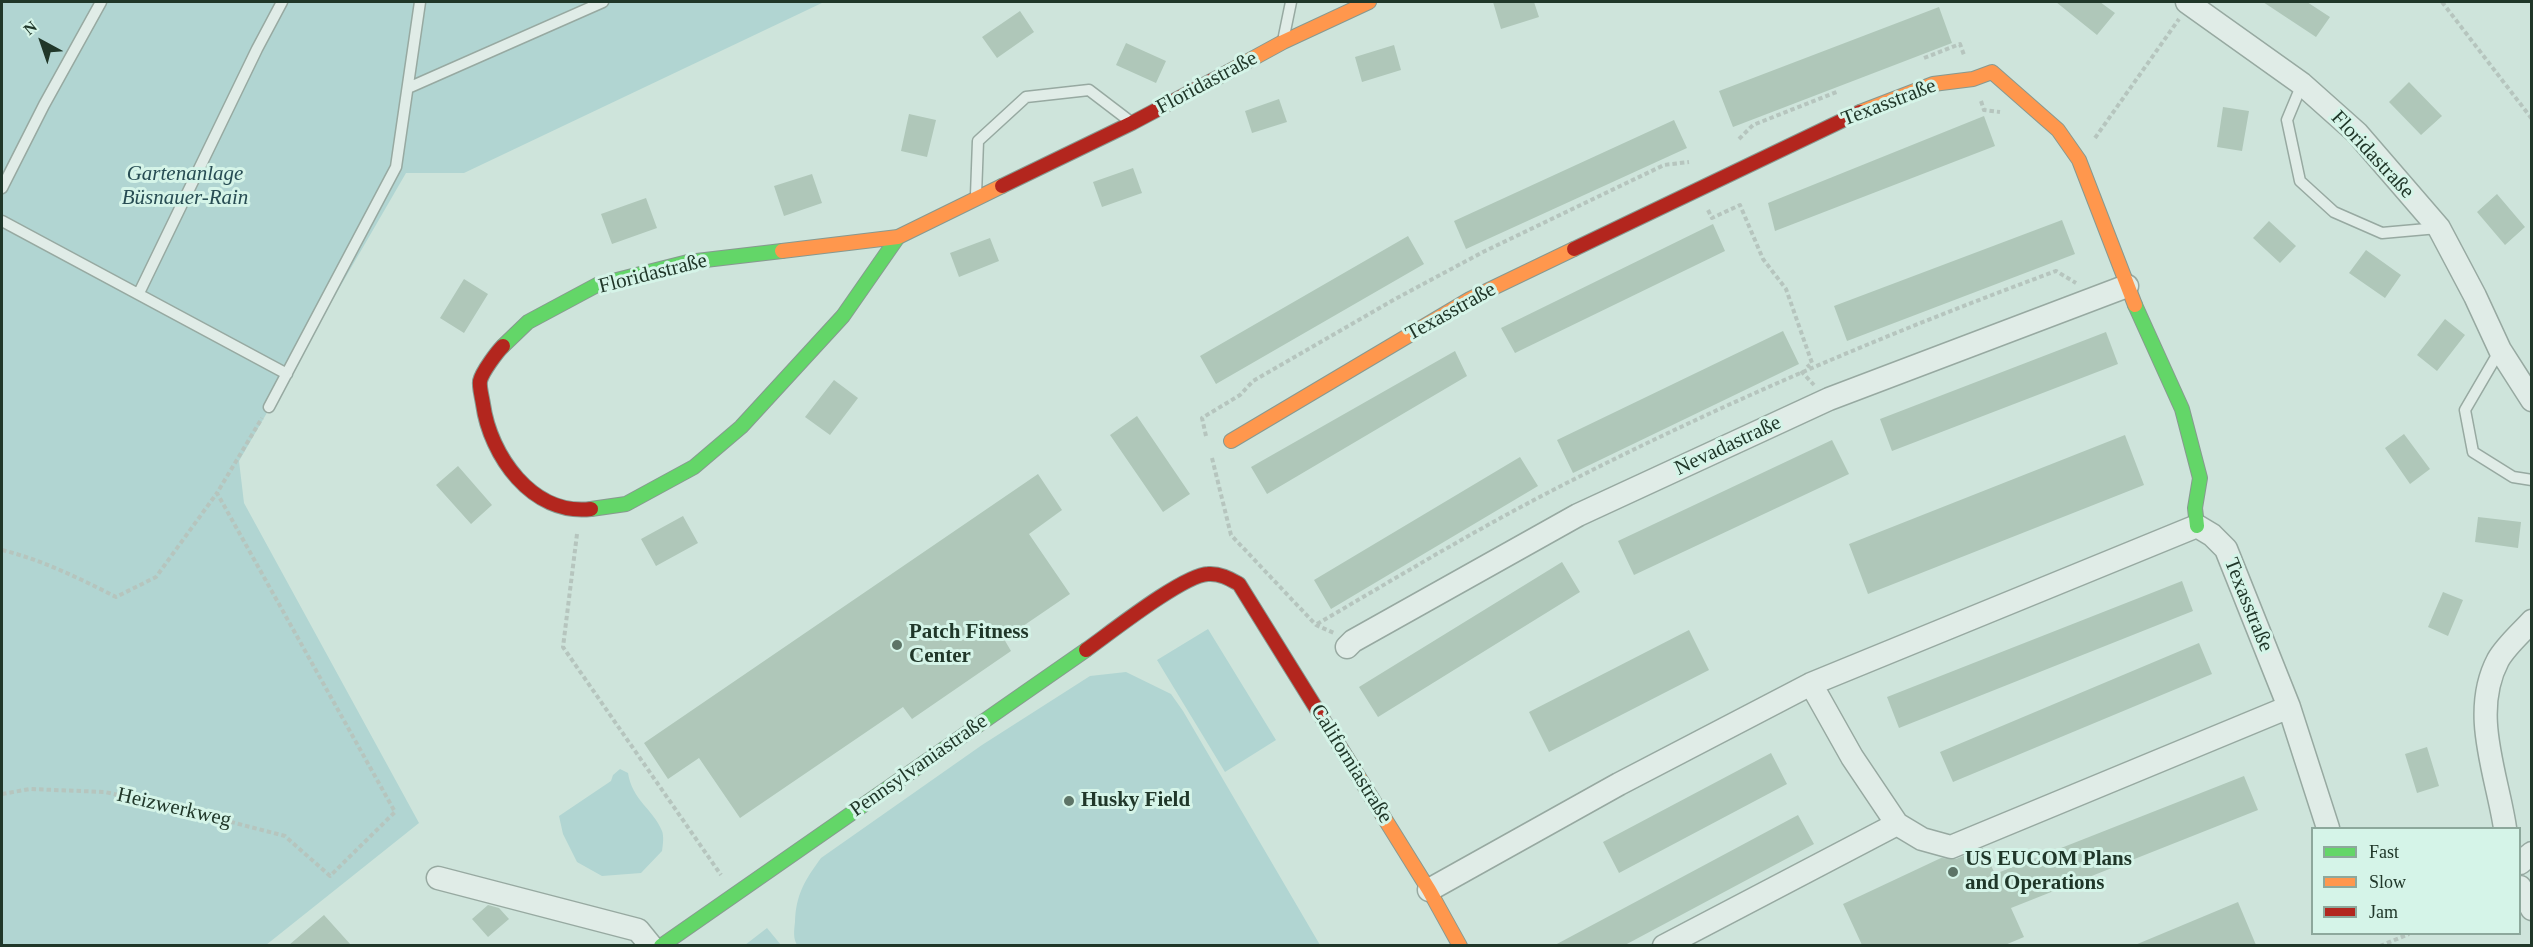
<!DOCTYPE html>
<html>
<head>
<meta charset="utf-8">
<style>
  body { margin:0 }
  #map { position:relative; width:2533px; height:947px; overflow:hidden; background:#cee4db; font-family:"Times New Roman",serif }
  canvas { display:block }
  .frame { position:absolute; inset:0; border:3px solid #203729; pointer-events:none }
  .legend { position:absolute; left:2311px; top:827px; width:210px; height:108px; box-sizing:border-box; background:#d5f4e8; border:2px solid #8da89c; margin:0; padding:8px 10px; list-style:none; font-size:18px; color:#203729 }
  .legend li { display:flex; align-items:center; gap:12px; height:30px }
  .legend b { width:30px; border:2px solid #8da89c }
  .north { position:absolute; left:12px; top:12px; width:60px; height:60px; -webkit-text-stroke:4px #d5f4e8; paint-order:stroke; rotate:320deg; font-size:16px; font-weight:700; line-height:24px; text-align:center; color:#203729 }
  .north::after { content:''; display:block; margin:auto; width:21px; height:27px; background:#203729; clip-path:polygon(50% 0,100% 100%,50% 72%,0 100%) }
</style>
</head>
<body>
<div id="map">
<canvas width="2533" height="947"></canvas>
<div class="frame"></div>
<ul class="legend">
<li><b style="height:8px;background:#63d668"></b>Fast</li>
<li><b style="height:8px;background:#ff974d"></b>Slow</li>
<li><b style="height:8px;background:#b3261e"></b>Jam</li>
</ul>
<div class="north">N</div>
</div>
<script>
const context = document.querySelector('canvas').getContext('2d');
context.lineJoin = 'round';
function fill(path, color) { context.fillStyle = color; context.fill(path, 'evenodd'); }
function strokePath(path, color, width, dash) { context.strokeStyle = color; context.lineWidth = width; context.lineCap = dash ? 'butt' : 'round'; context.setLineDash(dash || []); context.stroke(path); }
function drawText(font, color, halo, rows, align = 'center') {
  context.font = font + ' "Times New Roman",serif'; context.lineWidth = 6; context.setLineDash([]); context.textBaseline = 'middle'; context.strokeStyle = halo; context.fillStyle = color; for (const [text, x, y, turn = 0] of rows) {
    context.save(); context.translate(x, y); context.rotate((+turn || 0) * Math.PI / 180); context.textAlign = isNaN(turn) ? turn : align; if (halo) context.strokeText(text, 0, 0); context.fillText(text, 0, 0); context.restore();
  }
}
fill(new Path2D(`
  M 2,2 L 824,2 L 464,173 L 406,173 L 239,461 L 244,503 L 419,823 L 266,945 L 2,945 Z
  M 1208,629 L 1276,740 L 1225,772 L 1157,660 Z
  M 1126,672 L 1171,694 L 1183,711 L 1320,945 L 797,945 C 793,938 794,931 795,922 C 796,894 805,880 821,858 L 982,745 L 1090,676 Z
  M 620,769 L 628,773 C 632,800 653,809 662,831 C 664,836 663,845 662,851 L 641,873 L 602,876 L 577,862 L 563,834 L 559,816 L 611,781 L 613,775 Z
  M 767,928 L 781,945 L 745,945 Z`), '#b1d5d2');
fill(new Path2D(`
  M 1493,2 L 1534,2 L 1539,17 L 1501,29 Z
  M 2056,2 L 2100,2 L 2115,13 L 2097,35 Z
  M 2263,2 L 2307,2 L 2330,17 L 2316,37 Z
  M 1939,7 L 1952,43 L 1733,127 L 1719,91 Z
  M 1020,11 L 1034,32 L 997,58 L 982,37 Z
  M 1126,43 L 1166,61 L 1156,83 L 1116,65 Z
  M 1394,45 L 1401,70 L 1362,82 L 1355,57 Z
  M 2409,82 L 2442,116 L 2421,135 L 2389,102 Z
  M 1279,99 L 1287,122 L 1252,133 L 1245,111 Z
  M 2223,107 L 2249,111 L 2242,151 L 2217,147 Z
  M 909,114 L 936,120 L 927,157 L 901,151 Z
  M 1984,116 L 1995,146 L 1775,231 L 1768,203 Z
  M 1674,120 L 1687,148 L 1466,249 L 1454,221 Z
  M 1133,168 L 1142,193 L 1102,207 L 1093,182 Z
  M 812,174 L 822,203 L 784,216 L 774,186 Z
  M 2497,194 L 2525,227 L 2505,245 L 2477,212 Z
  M 646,198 L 657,228 L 612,244 L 601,214 Z
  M 2062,220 L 2075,254 L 1847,341 L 1834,306 Z
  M 2269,221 L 2296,246 L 2280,263 L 2253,238 Z
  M 1713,224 L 1725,251 L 1515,353 L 1501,328 Z
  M 1408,236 L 1424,264 L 1216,384 L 1200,356 Z
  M 990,238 L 999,261 L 959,277 L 950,253 Z
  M 2366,250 L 2401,275 L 2385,298 L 2349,273 Z
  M 464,279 L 488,294 L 464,333 L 440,318 Z
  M 2445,319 L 2465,335 L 2437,371 L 2417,355 Z
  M 1783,331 L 1799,364 L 1573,473 L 1557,440 Z
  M 2106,332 L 2118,364 L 1892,451 L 1880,419 Z
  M 1455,351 L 1467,376 L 1267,494 L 1251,467 Z
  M 834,380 L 858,398 L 830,435 L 805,417 Z
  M 1137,416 L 1190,494 L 1163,512 L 1110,435 Z
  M 2404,434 L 2430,469 L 2410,484 L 2385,448 Z
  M 2125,435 L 2144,485 L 1868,594 L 1849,544 Z
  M 1832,440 L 1849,474 L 1634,575 L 1618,541 Z
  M 1520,457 L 1538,486 L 1331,609 L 1314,580 Z
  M 458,466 L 492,505 L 471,524 L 436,485 Z
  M 1038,474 L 1062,510 L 1029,534 L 1070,594 L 1004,639 L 1011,651 L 912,719 L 903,707 L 740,818 L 699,758 L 668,779 L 644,743 Z
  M 683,516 L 698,543 L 656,566 L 641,539 Z
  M 2478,517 L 2521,522 L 2518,548 L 2475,542 Z
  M 1562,562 L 1580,592 L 1378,717 L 1359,687 Z
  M 2182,581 L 2193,611 L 1899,728 L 1887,697 Z
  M 2443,592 L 2463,600 L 2448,636 L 2428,627 Z
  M 1689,630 L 1709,670 L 1549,752 L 1529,712 Z
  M 2199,643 L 2212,674 L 1953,782 L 1940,752 Z
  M 2427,747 L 2439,786 L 2417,793 L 2405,754 Z
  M 1771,753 L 1787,784 L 1619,873 L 1603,842 Z
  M 2244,776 L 2258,810 L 2011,908 L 2024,937 L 2005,945 L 1862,945 L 1843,904 L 1941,858 L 1956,859 L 1983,848 L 1995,874 Z
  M 1798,815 L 1814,844 L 1625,945 L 1555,945 Z
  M 2238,902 L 2256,945 L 2135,945 Z
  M 488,905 L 499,908 L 509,919 L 488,937 L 472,919 Z
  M 324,915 L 351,945 L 289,945 Z`), '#afc7b9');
const lane = new Path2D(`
  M 1284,36 L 1291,2
  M 2302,84 L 2287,120 L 2300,181 L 2334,212 L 2382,233 L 2438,228
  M 408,88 L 603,2
  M 2,188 L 44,105 L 101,2
  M 976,195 L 978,141 L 1026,97 L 1089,90 L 1127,119
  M 2,221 L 287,374
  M 139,293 L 257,49 L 282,2
  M 2500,350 L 2465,410 L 2473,452 L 2513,477 L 2532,480
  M 269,407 L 396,167 L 420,2`);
const street = new Path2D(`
  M 2187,2 L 2302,84 L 2357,133 L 2439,228 L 2475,296 L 2500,350 L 2532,400
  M 1347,647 L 1353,641 L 1578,515 L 1829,399 L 2127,286
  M 1811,684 L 1852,757 L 1897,824
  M 2505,828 C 2497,774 2470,713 2498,660 C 2506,646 2521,633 2532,621
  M 2520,863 L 2532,853
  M 438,878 L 638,930 L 651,946
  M 2520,887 L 2532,909
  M 1429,890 L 1619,784 L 1811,684 L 2197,526 L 2212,535 L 2226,549 L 2289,707 L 2328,828
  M 1664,946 L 1897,824 L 1922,839 L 1951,847 L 2289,707`);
const fast = new Path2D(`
  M 2135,305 L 2182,409 L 2200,478 L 2195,508 L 2197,526
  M 503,346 L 528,322 L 597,285 L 688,262 L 782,251
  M 591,509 L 626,504 L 694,467 L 741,427 L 843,316 L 898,237
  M 661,946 L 1086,650`);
const slow = new Path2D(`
  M 1228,72 L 1283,42 L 1369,2
  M 1860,112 L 1933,84 L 1973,79 L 1992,72 L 2058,130 L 2079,160 L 2135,305
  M 782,251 L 898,237 L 1002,186
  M 1231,441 L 1470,299 L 1574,249
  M 1347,758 L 1429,890 L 1460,946`);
const jam = new Path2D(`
  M 1002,186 L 1132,123 L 1228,72
  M 1574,249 L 1860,112
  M 503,346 C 497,352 482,372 480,381 C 479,387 482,397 483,404 C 490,455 532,516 591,509
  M 1086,650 C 1110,633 1183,575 1208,574 C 1220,573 1230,579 1239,584 L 1347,758`);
strokePath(lane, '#97a9a1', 13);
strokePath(street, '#97a9a1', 25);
strokePath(fast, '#879990', 16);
strokePath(slow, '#879990', 16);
strokePath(jam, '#879990', 16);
strokePath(new Path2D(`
  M 2442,2 L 2532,119
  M 1924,58 L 1960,44 L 1964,55
  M 1981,101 L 1984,110 L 2000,112
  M 2095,138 L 2179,19
  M 1739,139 L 1753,125 L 1839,91
  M 1708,210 L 1712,218 L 1740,205 L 1763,259 L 1786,289 L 1812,363 L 1807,367
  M 1801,371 L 1814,385
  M 1206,436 L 1202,418 L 1240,395 L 1253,381 L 1397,298 L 1483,252 L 1664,165 L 1689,162
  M 1212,458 L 1231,535 L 1316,625 L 1334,633
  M 577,534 L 563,647 L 721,875
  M 2,550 C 42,560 79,578 116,597 L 156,577 L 217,493
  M 1317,624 C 1396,578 1475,530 1557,488 C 1718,405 1885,334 2056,271 L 2076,283
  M 2,794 L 30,789 L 105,792 L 189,811 L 285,836 L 330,876 L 395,812 L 217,493 L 262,418
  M 2380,946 L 2409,934`), '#b6c5be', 4, [4.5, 3]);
strokePath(lane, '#e0ece7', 10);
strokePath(street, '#e0ece7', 22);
strokePath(fast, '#63d668', 14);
strokePath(slow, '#ff974d', 14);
strokePath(jam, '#b3261e', 14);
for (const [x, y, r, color] of [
  [897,645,6,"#5d7467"],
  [1069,801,6,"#5d7467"],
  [1953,872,6,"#5d7467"]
]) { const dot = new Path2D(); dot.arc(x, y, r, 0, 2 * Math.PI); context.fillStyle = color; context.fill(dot); strokePath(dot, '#d5f4e8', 2); }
drawText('21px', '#203729', '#d5f4e8', [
  ["Floridastraße",1207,83,-28],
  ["Texasstraße",1889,103,-21],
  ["Floridastraße",2372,155,47],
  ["Floridastraße",653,274,-14],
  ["Texasstraße",1451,312,-29],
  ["Nevadastraße",1728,446,-25],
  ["Texasstraße",2248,605,68],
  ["Californiastraße",1351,764,58],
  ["Pennsylvaniastraße",919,766,-35],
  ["Heizwerkweg",174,808,13]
]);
drawText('italic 21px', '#274c53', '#d5f4e8', [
  ["Gartenanlage",185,174],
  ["Büsnauer-Rain",185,198]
]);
drawText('bold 21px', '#203729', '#d5f4e8', [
  ["Patch Fitness",909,633],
  ["Center",909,657],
  ["Husky Field",1081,801],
  ["US EUCOM Plans",1965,860],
  ["and Operations",1965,884]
], 'left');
</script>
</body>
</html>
